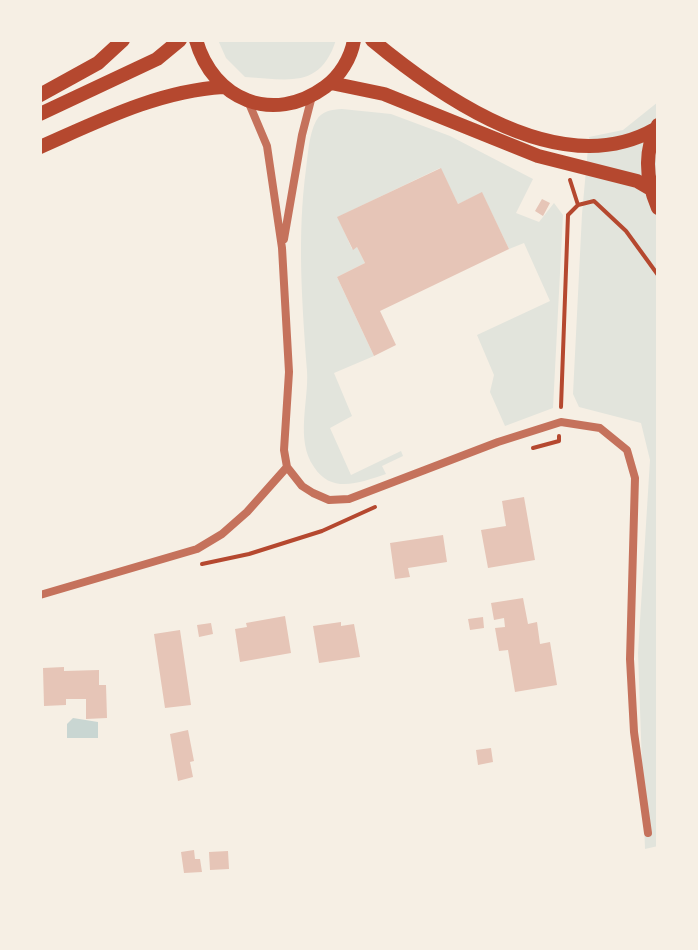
<!DOCTYPE html>
<html>
<head>
<meta charset="utf-8">
<style>
  body { margin:0 }
  #map { position:relative; width:698px; height:950px; overflow:hidden; background:#f6efe4; font-family:"DM Sans",sans-serif }
  canvas { display:block }
  .frame { position:absolute; inset:0; border:42px solid #f6efe4; pointer-events:none }
</style>
</head>
<body>
<div id="map">
<canvas width="698" height="950"></canvas>
<div class="frame"></div>
</div>
<script>
const context = document.querySelector('canvas').getContext('2d');
context.lineJoin = 'round';
function fill(path, color) { context.fillStyle = color; context.fill(path, 'evenodd'); }
function strokePath(path, color, width, dash) { context.strokeStyle = color; context.lineWidth = width; context.lineCap = dash ? 'butt' : 'round'; context.setLineDash(dash || []); context.stroke(path); }
fill(new Path2D(`
  M 218,40 L 336,40 C 320,90 287,79 245,77 L 226,58 Z
  M 658,102 L 658,846 L 645,849 L 638,653 L 650,460 L 641,423 L 579,407 L 573,394 L 582,214 L 589,137 L 623,130 Z
  M 342,109 L 391,114 L 450,136 L 533,179 L 516,213 L 539,222 L 554,203 L 563,215 L 553,408 L 505,426 L 490,392 L 494,375 L 477,335 L 550,301 L 524,243 L 509,249 L 482,193 L 458,204 L 440,168 L 338,217 L 352,249 L 357,247 L 365,263 L 337,277 L 374,356 L 334,373 L 352,416 L 330,428 L 351,475 L 401,451 L 403,456 L 382,466 L 386,474 C 361,482 332,495 314,467 C 295,440 309,401 307,371 C 302,303 297,236 306,169 C 308,154 309,134 316,121 C 322,110 332,110 342,109 Z`), '#e2e4dc');
fill(new Path2D(`
  M 73,718 L 98,722 L 98,738 L 67,738 L 67,724 Z`), '#c9d6d2');
fill(new Path2D(`
  M 441,168 L 458,204 L 482,192 L 509,249 L 380,311 L 396,345 L 374,356 L 337,277 L 365,263 L 357,247 L 353,250 L 337,217 Z
  M 542,199 L 550,203 L 543,216 L 535,211 Z
  M 524,497 L 535,560 L 488,568 L 481,530 L 506,526 L 502,501 Z
  M 443,535 L 447,562 L 408,568 L 410,577 L 395,579 L 390,543 Z
  M 523,598 L 528,624 L 537,622 L 540,644 L 550,642 L 557,685 L 515,692 L 508,650 L 499,651 L 495,628 L 505,627 L 504,618 L 494,620 L 491,603 Z
  M 285,616 L 291,653 L 240,662 L 235,629 L 247,627 L 246,623 Z
  M 483,617 L 484,628 L 470,630 L 468,619 Z
  M 341,622 L 341,626 L 354,624 L 360,657 L 319,663 L 313,626 Z
  M 211,623 L 213,634 L 199,637 L 197,625 Z
  M 180,630 L 191,705 L 165,708 L 154,634 Z
  M 64,667 L 64,671 L 99,670 L 99,685 L 106,685 L 107,718 L 86,719 L 86,699 L 66,699 L 66,705 L 44,706 L 43,668 Z
  M 188,730 L 194,761 L 190,762 L 193,777 L 178,781 L 170,734 Z
  M 491,748 L 493,762 L 478,765 L 476,750 Z
  M 194,850 L 195,859 L 200,859 L 202,872 L 184,873 L 181,852 Z
  M 228,851 L 229,869 L 210,870 L 209,852 Z`), '#e6c5b7');
strokePath(new Path2D(`
  M 570,180 L 578,205
  M 561,407 L 568,215 L 578,205 L 594,201 L 626,231 L 658,275
  M 533,448 L 559,441 L 559,436
  M 202,564 L 249,554 L 322,531 L 375,507`), '#b5482f', 4);
strokePath(new Path2D(`
  M 248,101 L 267,146 L 282,248 L 289,372 L 284,450 L 287,467 L 302,486 L 313,493 L 329,500 L 349,499 L 498,442 L 561,422 L 600,428 L 627,450 L 635,478 L 630,659 L 634,732 L 648,833
  M 284,239 L 302,135 L 312,96
  M 40,595 L 197,549 L 222,534 L 247,512 L 287,467`), '#c5725c', 8);
strokePath(new Path2D(`
  M 196,40 C 213,100 273,125 325,87 C 340,76 351,58 354,40
  M 372,40 C 443,99 562,182 655,129
  M 331,83 L 384,94 L 538,156 L 637,181 L 649,188
  M 40,95 L 98,63 L 123,40
  M 40,114 L 157,59 L 180,40
  M 658,125 C 643,152 646,180 658,208
  M 40,147 C 99,121 158,91 223,87`), '#b5482f', 14);
</script>
</body>
</html>
